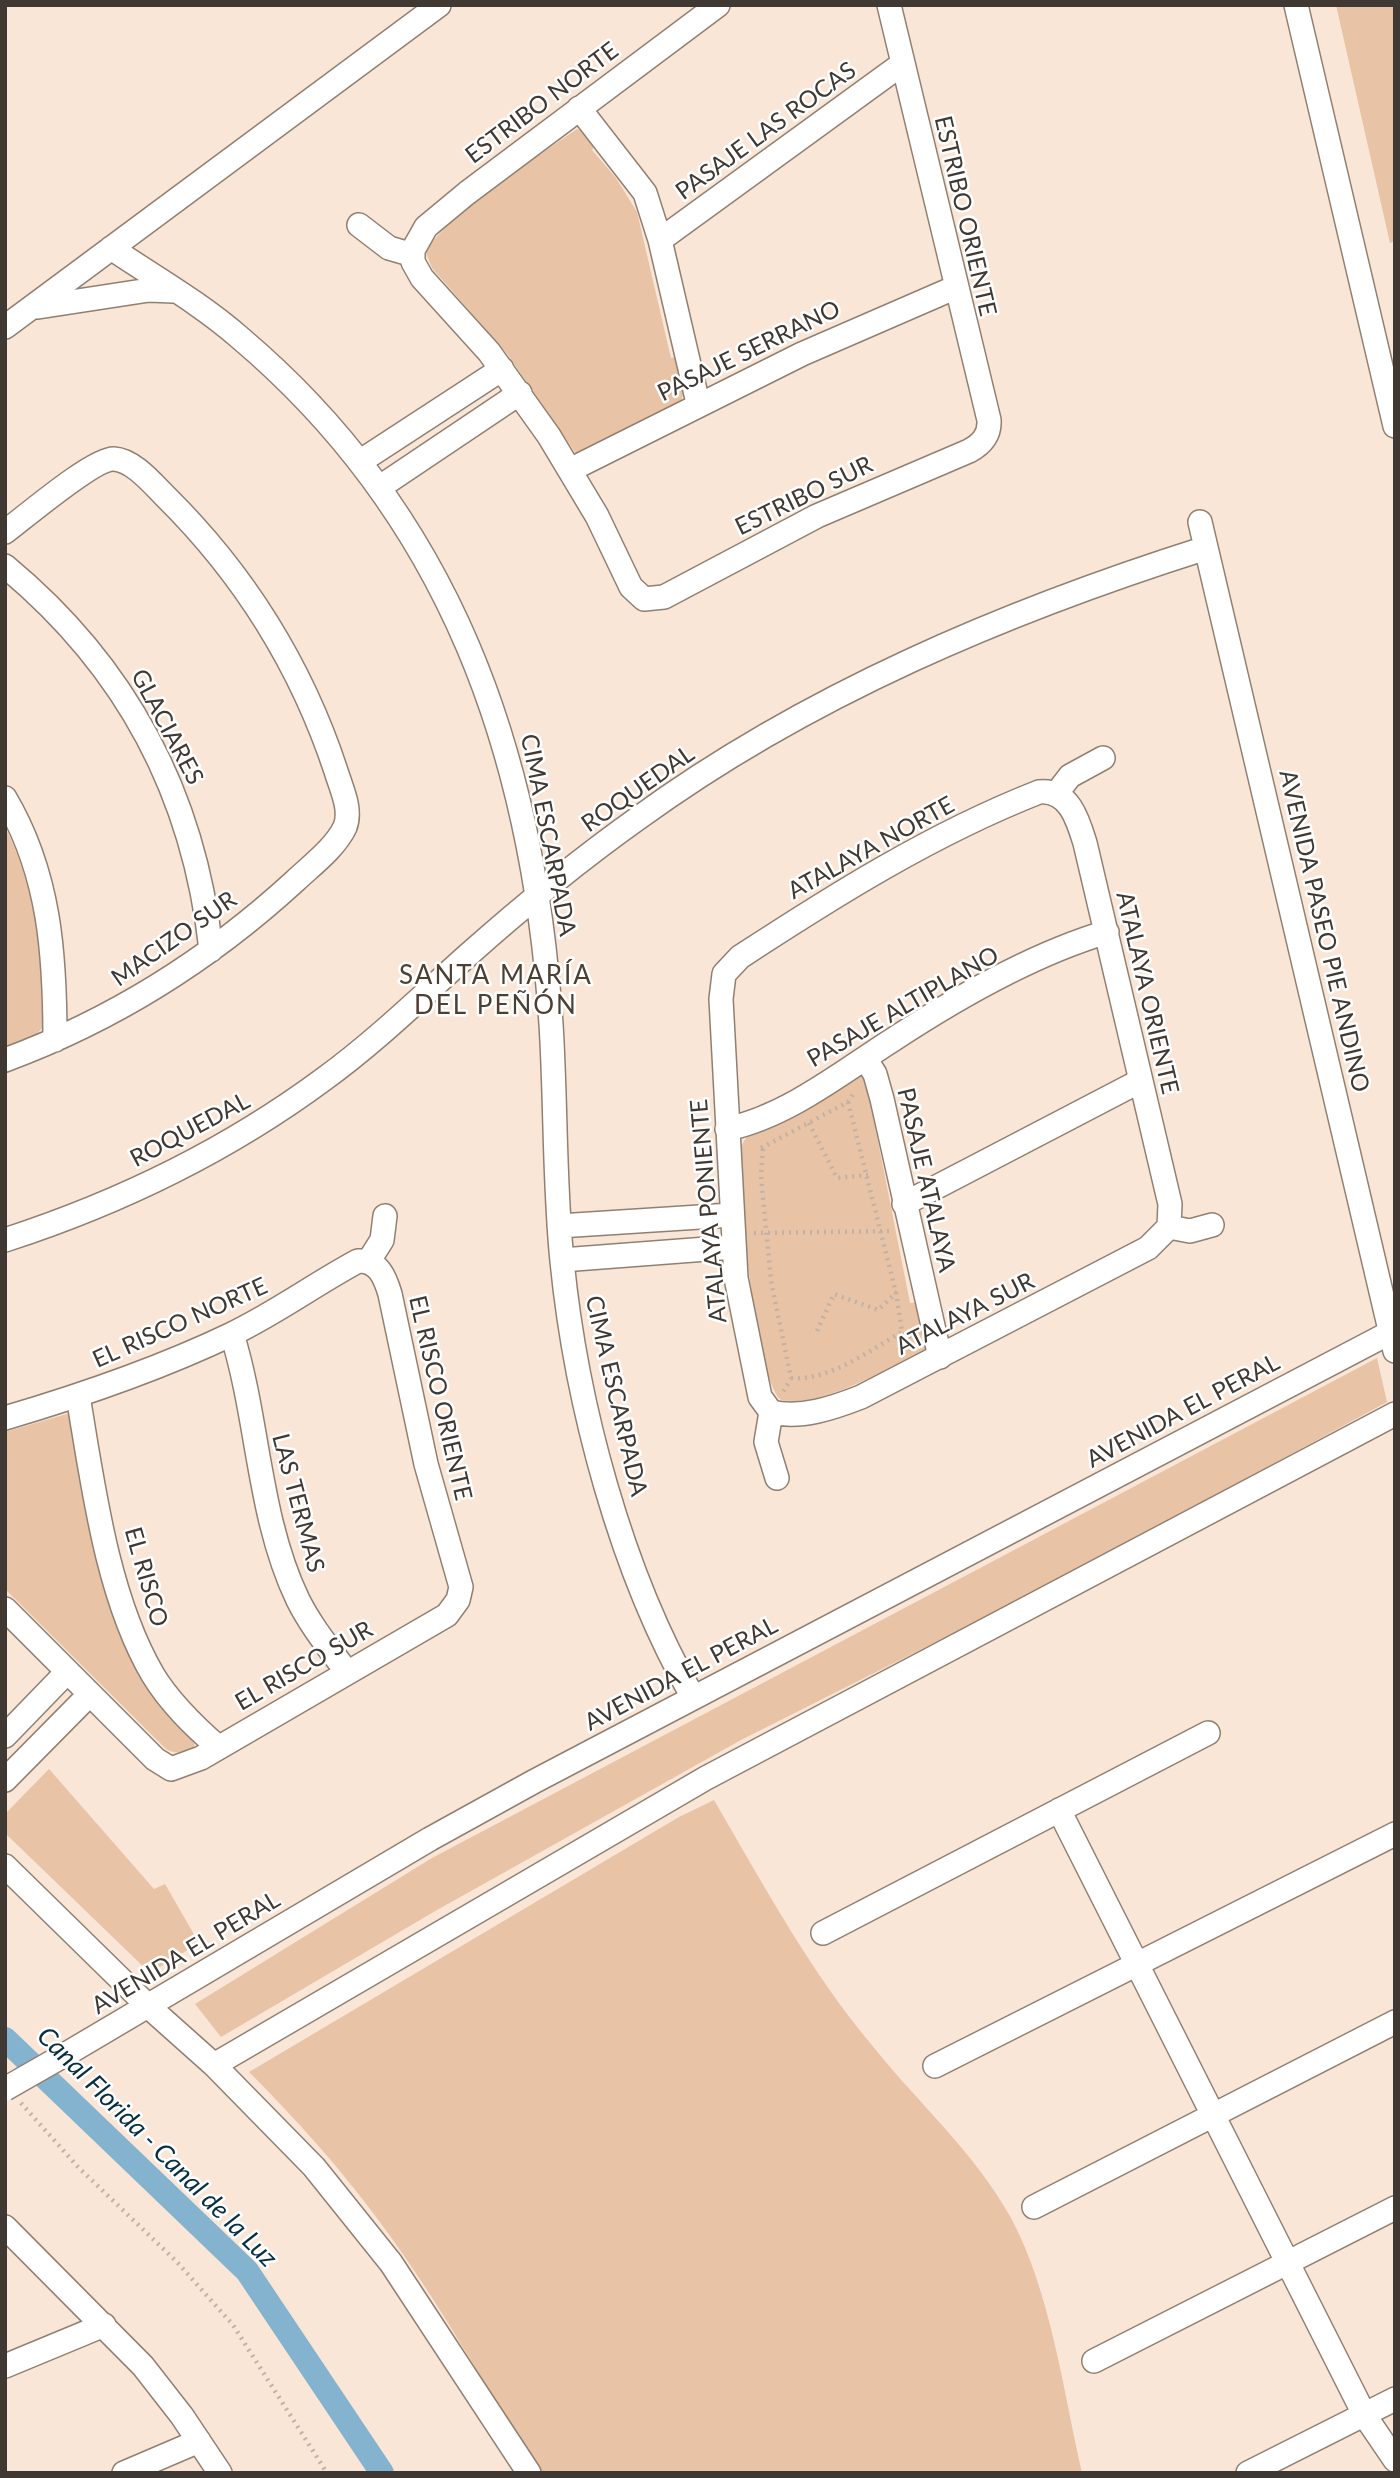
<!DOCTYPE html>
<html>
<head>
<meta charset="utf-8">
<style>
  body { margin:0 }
  #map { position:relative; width:1400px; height:2478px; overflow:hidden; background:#f9e6d7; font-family:Lato,sans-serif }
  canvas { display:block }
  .frame { position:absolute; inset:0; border:7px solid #403933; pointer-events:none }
</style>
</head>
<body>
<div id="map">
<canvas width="1400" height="2478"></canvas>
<div class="frame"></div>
</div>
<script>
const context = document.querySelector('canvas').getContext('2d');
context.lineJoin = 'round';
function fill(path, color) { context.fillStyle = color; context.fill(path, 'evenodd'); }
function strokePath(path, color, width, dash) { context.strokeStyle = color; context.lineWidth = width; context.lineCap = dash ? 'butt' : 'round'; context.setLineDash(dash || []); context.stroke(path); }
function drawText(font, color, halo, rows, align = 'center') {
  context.font = font + ' Lato,sans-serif'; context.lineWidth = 5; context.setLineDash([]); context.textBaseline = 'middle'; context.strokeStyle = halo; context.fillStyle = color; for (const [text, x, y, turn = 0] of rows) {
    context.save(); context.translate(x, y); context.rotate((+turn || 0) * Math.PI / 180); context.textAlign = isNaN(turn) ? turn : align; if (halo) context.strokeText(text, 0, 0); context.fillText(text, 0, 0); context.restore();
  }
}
fill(new Path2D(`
  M 1336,5 L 1395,5 L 1395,241 L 1390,243 Z
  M 577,129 L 589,134 L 596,143 L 592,150 L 616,178 L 637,212 L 671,358 L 679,356 L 684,387 L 681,405 L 577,455 L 507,354 L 432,268 L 426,253 C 434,225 548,149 577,129 Z
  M 5,827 C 37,891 43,956 44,1026 L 36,1035 L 5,1047 Z
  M 857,1070 L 869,1079 L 876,1108 L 872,1111 L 910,1303 L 918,1302 L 926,1349 C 888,1367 824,1408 781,1400 C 756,1379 739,1196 740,1158 C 740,1146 744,1139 752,1130 Z
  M 1377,1358 L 1387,1402 L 1055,1582 L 741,1740 L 437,1910 L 221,2037 L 195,2004 L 432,1858 Z
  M 70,1413 L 90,1519 L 163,1705 L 195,1742 L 194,1747 C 183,1751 175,1756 165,1748 L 5,1589 L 5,1432 Z
  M 49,1769 L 154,1889 L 165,1884 L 199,1943 L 150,1973 L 5,1833 L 5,1814 Z
  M 714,1800 C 764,1886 811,1973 875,2049 C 921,2106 975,2153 1011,2218 C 1051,2293 1063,2390 1082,2473 L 540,2473 C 487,2390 440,2303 382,2225 C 342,2170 297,2120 249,2072 L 679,1817 Z`), '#e8c3a5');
strokePath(new Path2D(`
  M 5,2039 L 247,2271 L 382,2473`), '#83b3cf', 24);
const minor = new Path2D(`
  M 718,5 L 467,193 L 426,227 L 413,250 L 413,262 L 422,278 L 489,352 L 549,436 L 597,516 L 631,587 L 644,599 L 664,597 L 817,516 L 969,451 C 982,444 990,435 989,420 L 889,5
  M 1296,5 L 1395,426
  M 579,108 L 645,193 L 660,240 L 698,403
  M 359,225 L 389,248 L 413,255
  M 660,240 L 902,64
  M 111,248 C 154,277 200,303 239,337 C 451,516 533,753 551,1024 C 556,1103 554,1182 562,1261 C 576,1403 621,1573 693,1697
  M 38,307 L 149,290 L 173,291
  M 5,327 L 439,5
  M 361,461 L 502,369
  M 570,470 L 802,354 L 954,288
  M 380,487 L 520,393
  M 1200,522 L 1395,1351
  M 5,532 C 24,518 94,458 114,459 C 133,460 152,483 165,496 C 244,574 301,665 336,771 C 341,788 352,809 345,827 C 335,848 312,865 295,881 C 210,959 113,1020 5,1060
  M 5,566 C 127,667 194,794 211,950
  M 1039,792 C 1069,789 1078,820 1085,843 L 1170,1204 L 1169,1227 L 1148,1248 L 861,1397 C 833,1408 801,1419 771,1412 L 760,1397 L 736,1278 L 721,999 L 724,974 L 740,957 C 835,895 932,834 1039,792 Z
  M 1056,794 L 1070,776 L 1103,758
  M 5,798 C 50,874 55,955 55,1040
  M 865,1058 L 875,1074 L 882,1099 L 940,1357
  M 727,1129 C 788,1116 842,1072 894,1039 C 958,997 1033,954 1107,932
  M 904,1204 L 1140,1081
  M 559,1226 L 731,1215
  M 1169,1227 L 1190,1231 L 1212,1225
  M 5,1240 C 119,1203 228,1150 324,1079 C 375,1042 421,997 468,955 C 522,907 578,861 637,819 C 807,695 1007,611 1206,548
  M 562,1260 L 733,1247
  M 368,1262 L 382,1240 L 385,1216
  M 232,1334 C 259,1421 258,1517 298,1600 C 311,1626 329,1648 346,1671
  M 78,1396 C 93,1485 107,1597 153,1675 C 170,1703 194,1726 218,1747
  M 771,1412 L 766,1442 L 777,1478
  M 5,1418 C 83,1395 159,1369 232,1334 C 276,1313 315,1284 358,1261 C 378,1260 385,1277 390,1294 L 426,1464 L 461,1587 L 458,1600 L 447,1615 L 201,1758 L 171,1769 L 155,1759 L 5,1609
  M 5,1736 L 67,1672
  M 5,1780 L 89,1695
  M 1059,1810 L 1365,2416 L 1395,2460
  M 5,1866 L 149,2007 L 214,2065 L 314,2167 L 391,2263 L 529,2473
  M 823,1933 L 1208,1733
  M 68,2053 L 430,1839 L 535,1781 L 1395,1330
  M 214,2065 L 706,1778 L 1395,1414
  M 935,2066 L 1395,1834
  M 1034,2207 L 1395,2022
  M 5,2227 L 143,2366 L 182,2416 L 220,2473
  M 1094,2361 L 1395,2208
  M 5,2366 L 104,2325
  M 124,2473 L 199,2441
  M 1248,2473 L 1395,2399`);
strokePath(minor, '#918072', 26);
strokePath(new Path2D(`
  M 848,1102 L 896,1293 L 902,1332 L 913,1339
  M 809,1123 L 837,1178 L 868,1175
  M 761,1148 L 848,1102 L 854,1093
  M 763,1149 L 761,1176 L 771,1281 L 791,1378 L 783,1392
  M 754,1233 L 892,1231
  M 817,1331 L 834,1294 L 878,1310 L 897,1292
  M 791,1378 C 830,1381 870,1350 902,1332
  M 21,2103 L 78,2167 L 177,2262 L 233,2325 L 327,2473`), '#c1b2a5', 4.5, [2, 5]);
strokePath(minor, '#fff', 23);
const minorBridge = new Path2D(`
  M 5,2089 L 68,2053`);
strokePath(minorBridge, '#918072', 26, []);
strokePath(minorBridge, '#fff', 23);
drawText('24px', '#403933', '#fff', [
  ["ESTRIBO NORTE",542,103,-37],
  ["PASAJE LAS ROCAS",766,131,-36],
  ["ESTRIBO ORIENTE",965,216,77],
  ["PASAJE SERRANO",749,351,-26],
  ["ESTRIBO SUR",804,496,-26],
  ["GLACIARES",167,727,62],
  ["ROQUEDAL",638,789,-35],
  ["CIMA ESCARPADA",548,835,79],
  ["ATALAYA NORTE",871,848,-29],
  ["AVENIDA PASEO PIE ANDINO",1324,931,77],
  ["MACIZO SUR",174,939,-35],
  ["ATALAYA ORIENTE",1147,993,77],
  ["PASAJE ALTIPLANO",903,1007,-30],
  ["ROQUEDAL",190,1130,-28],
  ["PASAJE ATALAYA",926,1180,77],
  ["ATALAYA PONIENTE",709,1211,-95],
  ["ATALAYA SUR",965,1314,-27],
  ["EL RISCO NORTE",180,1323,-24],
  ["CIMA ESCARPADA",616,1396,77],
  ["EL RISCO ORIENTE",440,1398,77],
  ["AVENIDA EL PERAL",1183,1411,-28],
  ["LAS TERMAS",298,1503,75],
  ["EL RISCO",146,1577,74],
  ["EL RISCO SUR",304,1666,-30],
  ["AVENIDA EL PERAL",681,1674,-28],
  ["AVENIDA EL PERAL",186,1953,-31]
]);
context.letterSpacing = '2px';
drawText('26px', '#4e3f33', '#fff', [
  ["SANTA MARÍA",496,976],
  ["DEL PEÑÓN",496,1006]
]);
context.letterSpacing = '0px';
drawText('italic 26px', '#052f43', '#fff', [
  ["Canal Florida - Canal de la Luz",157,2147,45]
]);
</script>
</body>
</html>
